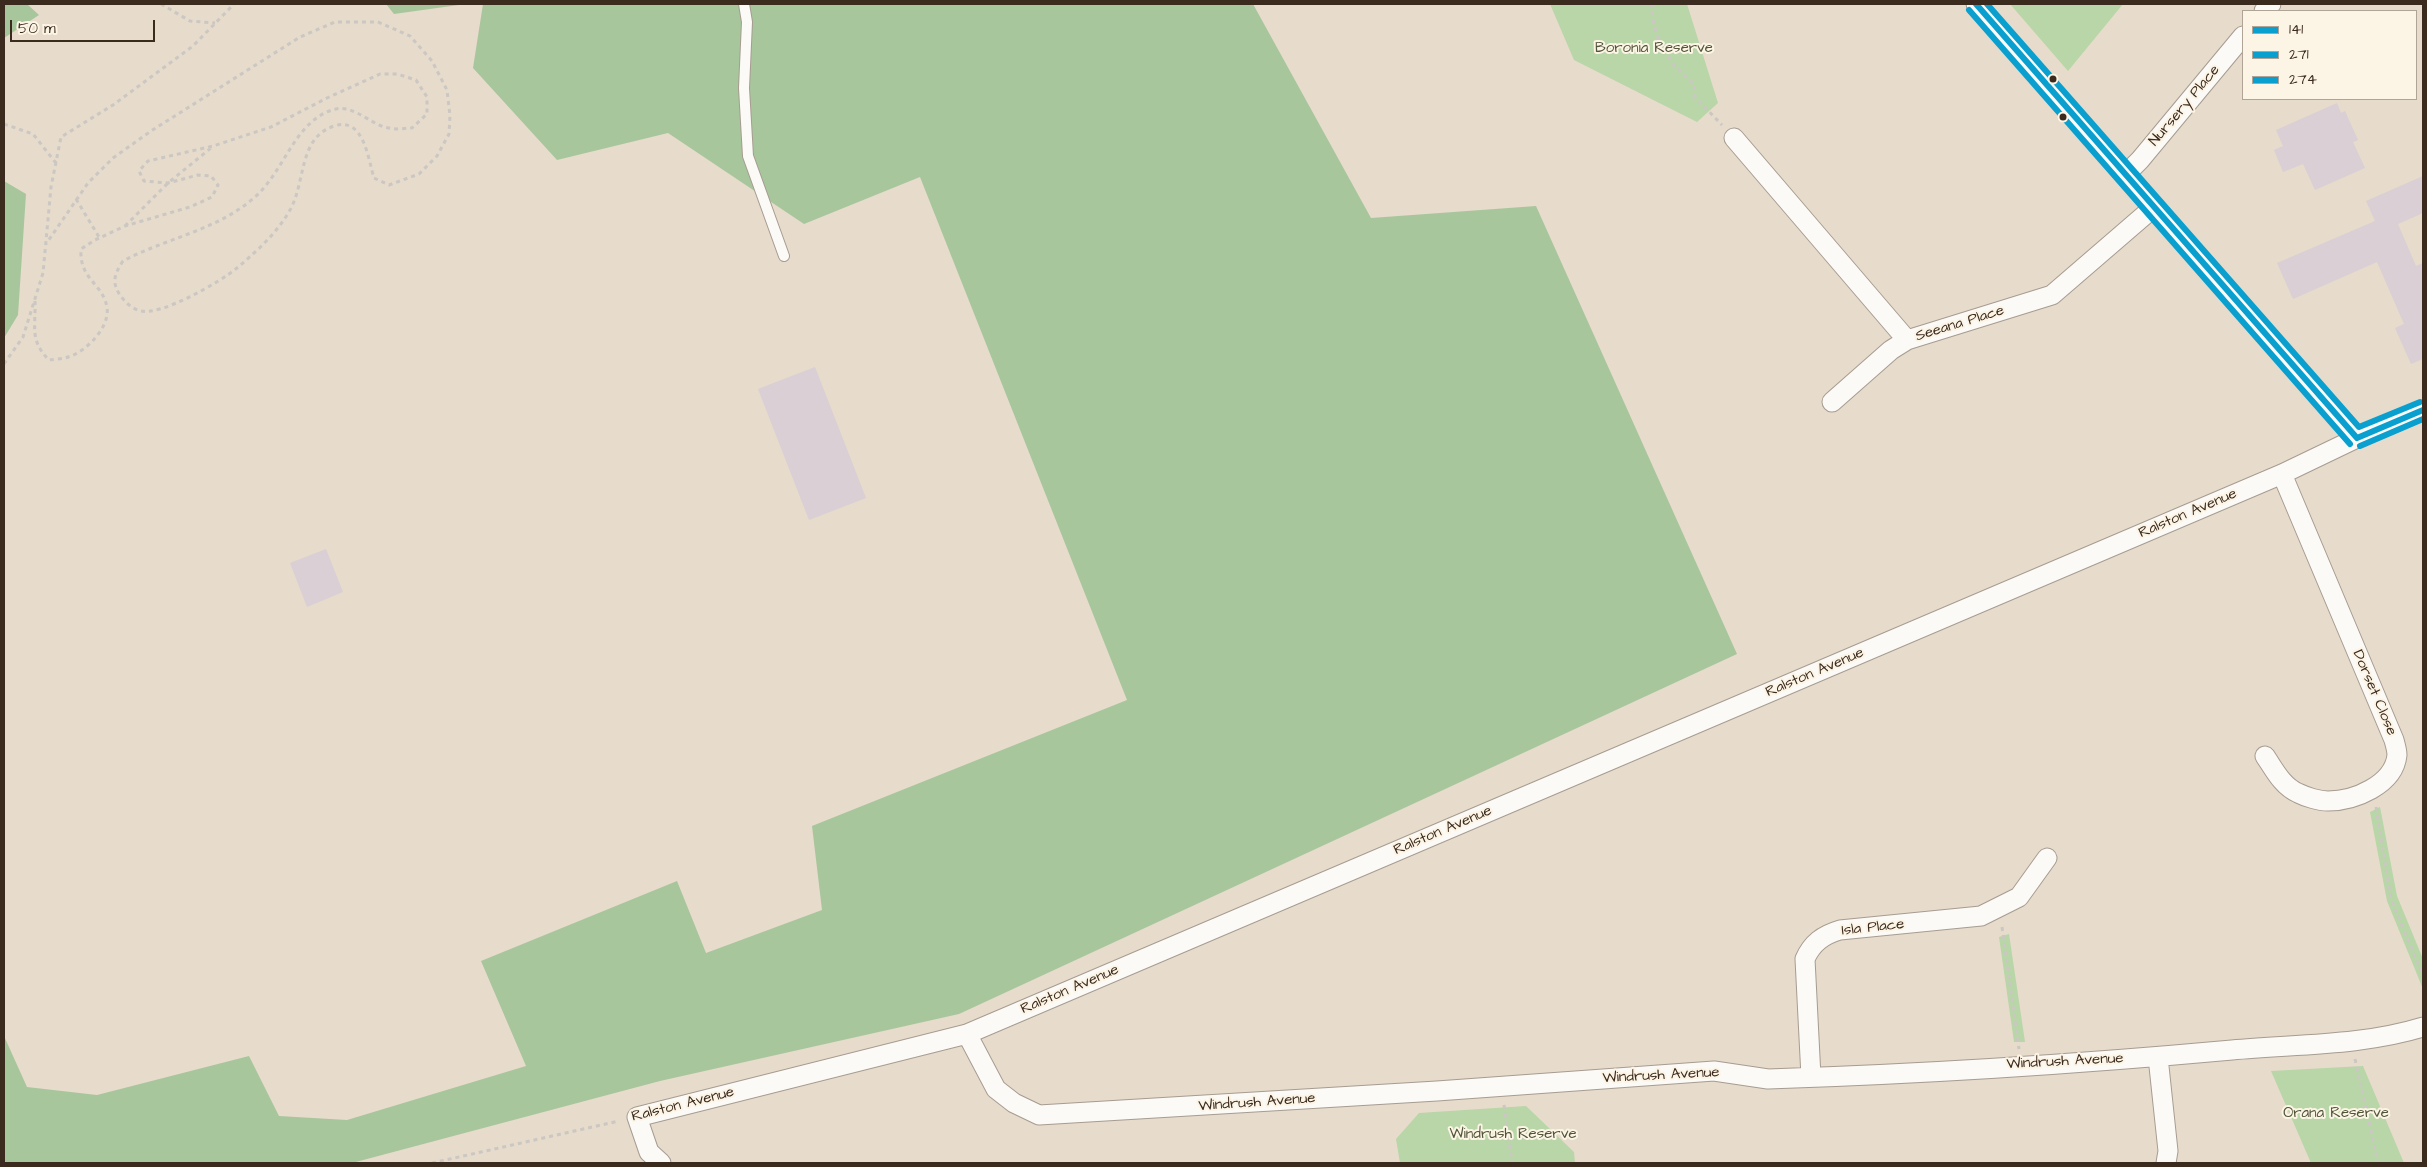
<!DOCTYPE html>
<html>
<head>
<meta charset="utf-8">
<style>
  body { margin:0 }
  #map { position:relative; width:2427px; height:1167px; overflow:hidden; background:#e7dbcb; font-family:"Architects Daughter",sans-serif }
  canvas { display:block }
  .frame { position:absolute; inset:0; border:5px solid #3b2a1e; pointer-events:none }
  .legend { position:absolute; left:2242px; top:10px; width:175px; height:90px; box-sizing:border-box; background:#fcf5e5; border:1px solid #afa495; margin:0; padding:6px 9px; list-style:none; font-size:15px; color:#3b2a1e }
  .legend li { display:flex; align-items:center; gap:10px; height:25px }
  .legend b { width:25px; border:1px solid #afa495 }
  .scale { position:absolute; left:10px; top:20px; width:145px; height:22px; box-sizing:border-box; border:2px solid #3b2a1e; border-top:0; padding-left:6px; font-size:15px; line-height:18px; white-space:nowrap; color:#3b2a1e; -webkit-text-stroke:4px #fcf5e5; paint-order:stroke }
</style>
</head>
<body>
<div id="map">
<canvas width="2427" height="1167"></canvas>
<div class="frame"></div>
<ul class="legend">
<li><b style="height:6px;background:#09a0d0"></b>141</li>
<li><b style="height:6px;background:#09a0d0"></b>271</li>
<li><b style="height:6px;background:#09a0d0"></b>274</li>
</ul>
<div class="scale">50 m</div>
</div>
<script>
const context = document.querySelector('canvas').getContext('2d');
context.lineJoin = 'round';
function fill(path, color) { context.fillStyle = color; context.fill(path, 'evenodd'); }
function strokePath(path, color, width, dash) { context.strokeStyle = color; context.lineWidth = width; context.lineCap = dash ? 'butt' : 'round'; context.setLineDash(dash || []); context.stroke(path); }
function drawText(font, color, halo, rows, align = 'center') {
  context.font = font + ' "Architects Daughter",sans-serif'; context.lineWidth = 4; context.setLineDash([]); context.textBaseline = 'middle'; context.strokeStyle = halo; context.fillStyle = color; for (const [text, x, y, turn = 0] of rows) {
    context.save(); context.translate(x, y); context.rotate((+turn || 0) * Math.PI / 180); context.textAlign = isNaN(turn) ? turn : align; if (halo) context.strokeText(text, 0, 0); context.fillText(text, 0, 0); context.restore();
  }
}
fill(new Path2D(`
  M 1550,4 L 1687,4 L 1718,103 L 1697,122 L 1574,60 Z
  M 2010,4 L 2123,4 L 2068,71 Z
  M 2380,807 L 2397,896 L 2423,959 L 2423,989 L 2387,901 L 2370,812 Z
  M 2009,934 L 2025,1042 L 2014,1042 L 1999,937 Z
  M 2363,1066 L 2404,1163 L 2311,1163 L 2271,1071 Z
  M 1526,1106 L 1574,1152 L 1575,1163 L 1400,1163 L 1396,1139 L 1419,1113 Z`), '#b8d6a7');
fill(new Path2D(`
  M 4,4 L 27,4 L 39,15 L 4,38 Z
  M 386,4 L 466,4 L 394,14 Z
  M 483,4 L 1253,4 L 1371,218 L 1536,206 L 1737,654 L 959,1014 L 660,1081 L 352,1163 L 4,1163 L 4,1036 L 27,1087 L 97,1095 L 249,1056 L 279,1116 L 347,1120 L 526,1066 L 481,961 L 677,881 L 706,953 L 822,910 L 812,826 L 1127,700 L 920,177 L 804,224 L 668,133 L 557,160 L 473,68 Z
  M 4,181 L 26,194 L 18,315 L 4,338 Z`), '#a8c69c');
fill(new Path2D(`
  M 2337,103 L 2341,113 L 2345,111 L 2358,140 L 2353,142 L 2365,168 L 2315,190 L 2303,164 L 2283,172 L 2274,150 L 2283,146 L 2276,130 Z
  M 2423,176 L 2423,213 L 2398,224 L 2416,266 L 2423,263 L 2423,359 L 2411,364 L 2395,328 L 2404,324 L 2377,262 L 2293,299 L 2277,263 L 2375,221 L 2366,201 Z
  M 815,367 L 866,498 L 809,520 L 758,389 Z
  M 326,549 L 343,592 L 307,607 L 290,563 Z`), '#d9cfd5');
const service = new Path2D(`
  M 744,4 L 747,22 L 744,88 L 748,156 L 784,256`);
const minor = new Path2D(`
  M 1976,4 L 2357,438
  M 2264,11 L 2271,4
  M 1734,138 L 1907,340 L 2052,295 L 2154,207
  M 2126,174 L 2140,160 L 2243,36
  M 1832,402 L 1891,350 L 1907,340
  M 2265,756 C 2274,769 2282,786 2298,793 C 2306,797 2319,801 2328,801 C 2354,801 2394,785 2397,755 C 2397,750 2395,744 2394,740 L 2282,474
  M 967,1034 L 996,1089 L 1014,1103 L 1039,1115 L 1437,1091 L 1714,1071 L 1768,1079 C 1923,1074 2078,1064 2232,1050 C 2296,1044 2361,1046 2423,1027
  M 2158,1057 L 2168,1151 L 2166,1163
  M 1811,1077 L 1805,959 C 1812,943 1823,935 1840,930 L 1981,916 L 2019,897 L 2047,858
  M 661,1163 L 649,1152 L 637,1117 L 967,1034 L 2282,474 L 2357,438 L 2423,410`);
strokePath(service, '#a69c91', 12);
strokePath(minor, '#a69c91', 21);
strokePath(new Path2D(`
  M 161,4 L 190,21 L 215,23
  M 1651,4 C 1655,42 1665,59 1694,84 L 1695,97 L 1722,125
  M 4,124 L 33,134 L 56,163
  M 76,199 L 99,237
  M 125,226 L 168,183 L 211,148
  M 35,301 C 36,326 29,340 49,360 C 55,359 63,359 68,357 C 86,352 110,327 107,308 C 104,284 79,280 81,249 L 95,240 L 125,226 L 190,207 L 212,197 L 218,185 L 211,176 L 198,175 L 168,183 L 144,181 L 139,171 L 148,161 L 213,146 L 271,127 L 327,98 L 380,74 L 397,74 L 416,80 L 427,97 L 427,114 L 412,128 C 405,128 396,130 389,128 C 372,126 355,105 336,109 C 296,118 285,170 256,196 C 219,230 166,238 123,261 C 115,273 111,282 120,295 C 125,302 132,309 141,311 C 161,316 220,282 237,268 C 257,251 277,233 290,210 C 306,182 298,138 334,126 C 364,116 368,159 374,178 L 389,185 L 419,174 L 437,156 L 449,134 L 450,116 L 447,90 L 432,61 L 410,36 L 378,22 L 335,22 L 300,37 L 151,131 L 113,158 L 88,183 L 46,244
  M 4,364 L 23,337 L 43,273 L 51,187 L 61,137 L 113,105 L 193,46 L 234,4
  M 2376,807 L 2391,899 L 2423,976
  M 2002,927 L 2019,1049
  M 2355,1059 L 2378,1163
  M 1504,1105 L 1512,1163
  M 432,1163 L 619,1121`), '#cbc7c2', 3, [4, 4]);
strokePath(service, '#fbfaf7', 10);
strokePath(minor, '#fbfaf7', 19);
strokePath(new Path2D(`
  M 1976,4 L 2357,438
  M 2357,438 L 2423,410`), '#09a0d0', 6);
strokePath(new Path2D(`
  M 1969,10 L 2350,444
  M 2360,446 L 2423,419`), '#09a0d0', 6);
strokePath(new Path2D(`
  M 1987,4 L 2359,427 L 2420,402`), '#09a0d0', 6);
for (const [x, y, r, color] of [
  [2053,79,4.5,"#3b2a1e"],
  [2063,117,4.5,"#3b2a1e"]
]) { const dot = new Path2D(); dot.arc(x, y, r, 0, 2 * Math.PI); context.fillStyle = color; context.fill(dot); strokePath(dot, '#fcf5e5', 2); }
drawText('15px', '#515439', '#fcf5e5', [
  ["Boronia Reserve",1654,49],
  ["Orana Reserve",2336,1114],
  ["Windrush Reserve",1513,1135]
]);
drawText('15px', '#3b2a1e', '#fcf5e5', [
  ["Nursery Place",2185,106,-50],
  ["Seeana Place",1960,324,-17],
  ["Ralston Avenue",2188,514,-23],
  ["Ralston Avenue",1815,673,-23],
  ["Dorset Close",2374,693,67],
  ["Ralston Avenue",1443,831,-23],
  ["Isla Place",1873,928,-6],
  ["Ralston Avenue",1070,990,-23],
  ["Windrush Avenue",2065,1062,-3],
  ["Windrush Avenue",1661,1076,-3],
  ["Windrush Avenue",1257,1103,-4],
  ["Ralston Avenue",683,1105,-14]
]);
</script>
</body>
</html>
